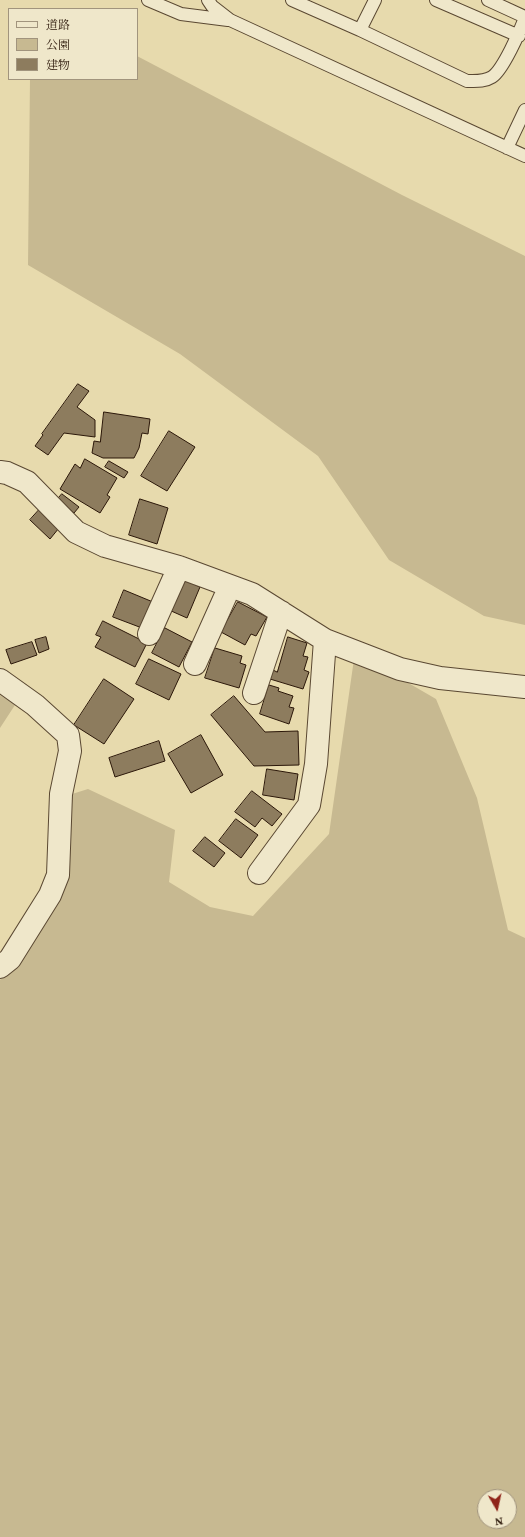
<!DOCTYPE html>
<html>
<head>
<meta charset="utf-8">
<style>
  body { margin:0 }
  #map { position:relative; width:525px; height:1537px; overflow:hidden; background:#e7daad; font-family:Vollkorn,"Noto Serif JP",serif }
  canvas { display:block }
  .legend { position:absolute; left:8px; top:8px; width:130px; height:72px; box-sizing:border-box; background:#efe7ca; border:1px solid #a1947d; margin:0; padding:5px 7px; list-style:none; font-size:12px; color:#2b1709 }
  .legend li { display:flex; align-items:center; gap:8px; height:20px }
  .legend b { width:20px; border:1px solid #a1947d }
  .north { position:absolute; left:477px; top:1489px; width:40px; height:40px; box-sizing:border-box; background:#efe7ca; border:1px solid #a1947d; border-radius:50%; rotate:171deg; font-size:11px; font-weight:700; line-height:16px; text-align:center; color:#2b1709 }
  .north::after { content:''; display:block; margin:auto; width:14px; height:18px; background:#8f2418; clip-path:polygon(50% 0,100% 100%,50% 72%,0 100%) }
</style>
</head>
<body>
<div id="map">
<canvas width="525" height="1537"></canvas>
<ul class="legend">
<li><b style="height:5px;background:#efe7ca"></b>道路</li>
<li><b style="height:11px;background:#c7b991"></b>公園</li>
<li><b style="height:11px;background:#8d7c5e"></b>建物</li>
</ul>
<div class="north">N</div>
</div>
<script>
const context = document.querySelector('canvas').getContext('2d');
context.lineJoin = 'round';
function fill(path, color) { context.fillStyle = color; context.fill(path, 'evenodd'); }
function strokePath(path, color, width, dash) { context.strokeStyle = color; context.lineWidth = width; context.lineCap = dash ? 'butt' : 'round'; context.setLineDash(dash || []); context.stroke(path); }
fill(new Path2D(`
  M 137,56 L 402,195 L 525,256 L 525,625 L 484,616 L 389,560 L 318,456 L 180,354 L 28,265 L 30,79 L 137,79 Z
  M 355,652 L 436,699 L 477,798 L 508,930 L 525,938 L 525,1537 L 0,1537 L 0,980 L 46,923 L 69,874 L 69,795 L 88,789 L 175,830 L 169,882 L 210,907 L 253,916 L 329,834 ZM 485,1497 L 509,1497 L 509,1521 L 485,1521 Z
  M 0,695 L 15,705 L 0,728 Z`), '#c7b991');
const building = new Path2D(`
  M 78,384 L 89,391 L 77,407 L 95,420 L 95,437 L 64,433 L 48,455 L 35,446 L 43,435 L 42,434 Z
  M 104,412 L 150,419 L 148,434 L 142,433 L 139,448 L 134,458 L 103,458 L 92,453 L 94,441 L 100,442 Z
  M 169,431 L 195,447 L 167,491 L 141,476 Z
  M 85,459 L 117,478 L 107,495 L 110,497 L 100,513 L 60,489 L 75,464 L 80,468 Z
  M 109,461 L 128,472 L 124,478 L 105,467 Z
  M 62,494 L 79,507 L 74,513 L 57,500 Z
  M 140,499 L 168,508 L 157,544 L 129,535 Z
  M 39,510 L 59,528 L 50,539 L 30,520 Z
  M 183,579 L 200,587 L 187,618 L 169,610 Z
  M 124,590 L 153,602 L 142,628 L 113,617 Z
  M 238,602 L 267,617 L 256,636 L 251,634 L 245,645 L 221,632 Z
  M 103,621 L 147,643 L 135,667 L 95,647 L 101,637 L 96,635 Z
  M 165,628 L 192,642 L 179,667 L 152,653 Z
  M 46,637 L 49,649 L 39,653 L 35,640 Z
  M 288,637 L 307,643 L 303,656 L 308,657 L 304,670 L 309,672 L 303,689 L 270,679 L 273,670 L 277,672 Z
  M 32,642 L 37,655 L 11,664 L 6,650 Z
  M 215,648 L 242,656 L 240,663 L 246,665 L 239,688 L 205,678 Z
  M 149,659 L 181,674 L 169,700 L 136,684 Z
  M 104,679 L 134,699 L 104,744 L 74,725 Z
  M 269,685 L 279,688 L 278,691 L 293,696 L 289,707 L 294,708 L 289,724 L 260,714 Z
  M 234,696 L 265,732 L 298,731 L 299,765 L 254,766 L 211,715 Z
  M 201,735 L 223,775 L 191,793 L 168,754 Z
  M 159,741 L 165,761 L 115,777 L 109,758 Z
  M 267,769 L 298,774 L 294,800 L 263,795 Z
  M 252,791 L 282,814 L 272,826 L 262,818 L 255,827 L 235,812 Z
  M 236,819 L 258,835 L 241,858 L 219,841 Z
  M 205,837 L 225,853 L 214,867 L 193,851 Z`);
fill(building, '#8d7c5e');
strokePath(building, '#2b1709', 1);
const service = new Path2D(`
  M 148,0 L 181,14 L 228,20
  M 208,0 L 212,6 L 230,20 L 525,156
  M 292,0 L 360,30 L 467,81 C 476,81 484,82 492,77 C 503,70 520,31 525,18
  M 436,0 L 519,36
  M 488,0 L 525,17
  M 360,30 L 375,0
  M 507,148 L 525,110`);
const minor = new Path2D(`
  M 0,472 L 7,473 L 27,482 L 76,532 L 105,546 L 179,567 L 252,594 L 325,640 L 400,669 L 440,678 L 525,687
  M 149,634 L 179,567
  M 195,664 L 230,586
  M 0,680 L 35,705 L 68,735 L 70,751 L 61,794 L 58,875 L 50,895 L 10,959 L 0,967
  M 254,693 L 281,612
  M 259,873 L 309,805 L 316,764 L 325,640`);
strokePath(service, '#5a4832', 14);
strokePath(minor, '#5a4832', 24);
strokePath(service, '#efe7ca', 12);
strokePath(minor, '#efe7ca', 22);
</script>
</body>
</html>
